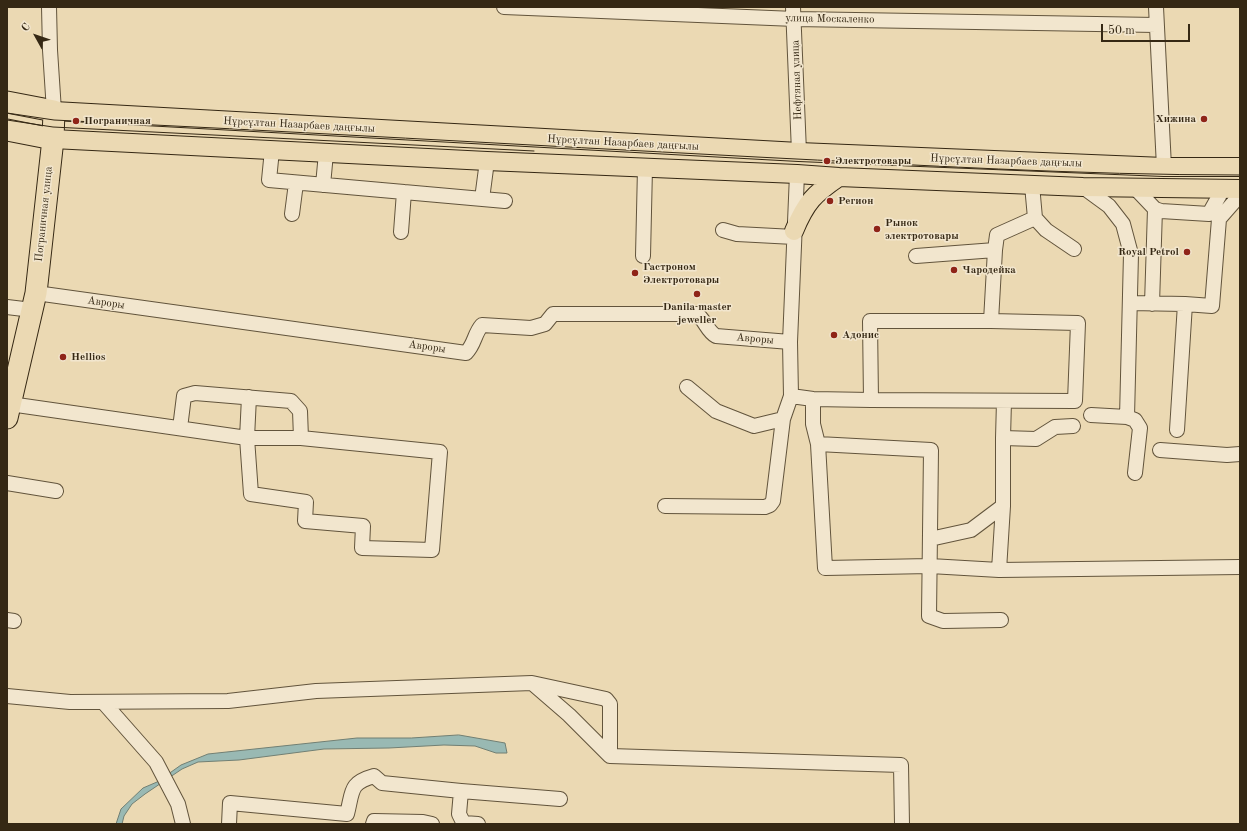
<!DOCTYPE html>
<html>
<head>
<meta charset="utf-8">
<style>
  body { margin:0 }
  #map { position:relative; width:1247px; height:831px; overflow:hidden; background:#ebd9b3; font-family:"Old Standard TT",serif }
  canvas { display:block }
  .frame { position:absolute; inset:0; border:8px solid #352814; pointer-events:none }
  .north { position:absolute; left:16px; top:16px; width:40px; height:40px; -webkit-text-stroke:3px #f2e6ce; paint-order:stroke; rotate:310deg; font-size:11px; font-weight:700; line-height:16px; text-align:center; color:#352814 }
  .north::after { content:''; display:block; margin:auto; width:14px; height:18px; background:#352814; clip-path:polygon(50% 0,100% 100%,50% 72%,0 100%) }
  .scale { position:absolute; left:1101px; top:24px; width:89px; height:18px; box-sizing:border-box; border:2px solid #352814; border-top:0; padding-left:5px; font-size:12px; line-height:14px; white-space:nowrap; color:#352814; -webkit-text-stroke:3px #f2e6ce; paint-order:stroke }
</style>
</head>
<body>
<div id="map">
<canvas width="1247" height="831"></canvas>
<div class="frame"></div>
<div class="north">С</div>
<div class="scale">50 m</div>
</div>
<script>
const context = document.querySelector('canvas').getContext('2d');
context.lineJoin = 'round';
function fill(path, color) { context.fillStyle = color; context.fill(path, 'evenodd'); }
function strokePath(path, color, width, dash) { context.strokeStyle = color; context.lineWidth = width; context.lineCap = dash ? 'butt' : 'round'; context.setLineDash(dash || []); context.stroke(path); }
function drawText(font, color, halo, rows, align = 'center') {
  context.font = font + ' "Old Standard TT",serif'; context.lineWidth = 3; context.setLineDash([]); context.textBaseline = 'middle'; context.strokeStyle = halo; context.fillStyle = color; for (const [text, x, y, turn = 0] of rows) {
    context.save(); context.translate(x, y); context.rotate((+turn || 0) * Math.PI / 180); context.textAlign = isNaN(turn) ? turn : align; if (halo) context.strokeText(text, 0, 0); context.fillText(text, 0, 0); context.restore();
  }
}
const water = new Path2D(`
  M 459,735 L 505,743 L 507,753 L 496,753 L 475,746 L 444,745 L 389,748 L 324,749 L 239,760 L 198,762 L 182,769 L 145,794 L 132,804 L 124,816 L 122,824 L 116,824 L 121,809 L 143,788 L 157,782 L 181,765 L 208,754 L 357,738 L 411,738 Z`);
fill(water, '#99b9b3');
strokePath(water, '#717f73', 1);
const minor = new Path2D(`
  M 49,7 L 50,50 L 54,111
  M 504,7 L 795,19 L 1156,25
  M 793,7 L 799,152
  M 1156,7 L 1164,167
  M 272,150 L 269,180 L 505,201
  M 323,185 L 326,153
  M 1083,187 L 1109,206 L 1123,224 L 1131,254 L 1127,417 L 1091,415
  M 1135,188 L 1155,209 L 1161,211 L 1209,214 L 1223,189
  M 482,199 L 487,161
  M 292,214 L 296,183
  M 1035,218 L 1046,230 L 1074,249
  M 723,230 L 737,234 L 794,237
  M 401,232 L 404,192
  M 643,256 L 645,168
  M 916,256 L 995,250
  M 36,293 L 466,353 C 475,344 474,334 482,325 L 531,328 L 545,324 L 553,314 L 697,314 C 705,320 707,331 716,336 L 790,342
  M 1130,303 L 1185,304
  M 1152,304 L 1155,209
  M 7,307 L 32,310
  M 687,387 L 716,411 L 754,426 L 783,419
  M 791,396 L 813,399 L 871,400 L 1075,401 L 1078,323 L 991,321 L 995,250 L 997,235 L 1035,218 L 1032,185
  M 813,399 L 813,424 L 818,444 L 931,450 L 929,616 L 943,621 L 1001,620
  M 871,400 L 870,321 L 991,321
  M 10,404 L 247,438 L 301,438 L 440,452 L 432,550 L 362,548 L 363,526 L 305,521 L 306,502 L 251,494 L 247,438 L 249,397
  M 1127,417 L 1135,420 L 1140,428 L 1135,473
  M 180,428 L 184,396 L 195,393 L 291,401 L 300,411 L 301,438
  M 1177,430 L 1185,304 L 1212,306 L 1219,219 L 1240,195
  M 1003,438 L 1004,401
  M 818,444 L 825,568 L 930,566 L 999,570
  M 1160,450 L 1227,455 L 1240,454
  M 7,483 L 56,491
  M 665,506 L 765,507 L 770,505 L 773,501 L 783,419 L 791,396 L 790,342 L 797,174
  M 1003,506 L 999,570 L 1240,567
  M 930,539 L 971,530 L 1003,506 L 1003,438 L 1036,439 L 1055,427 L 1073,426
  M 7,620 L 14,621
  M 532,683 L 606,699 L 610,704 L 610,756
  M 7,696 L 70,702 L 228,701 L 316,691 L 532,683 L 569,715 L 610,756 L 901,765 L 902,824
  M 104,703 L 156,762 L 178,804 L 183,824
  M 461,791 L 459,814 L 464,824
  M 464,823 L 478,824
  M 229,824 L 230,803 L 347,814 C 353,791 349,783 374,776 L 382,783 L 461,791 L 560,799
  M 373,824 L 374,821 L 423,822 L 432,824`);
const major = new Path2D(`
  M 54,111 L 799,152 L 1164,167 L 1240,167
  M 53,139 L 487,161 L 797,174 L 839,177 L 1083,187 L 1240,189
  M 794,231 C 806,202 814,194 839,177`);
const highway = new Path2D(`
  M 7,102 L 54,111 L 53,139 L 36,293 L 7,418
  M 7,130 L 53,139`);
strokePath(minor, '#62543c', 16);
strokePath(major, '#352814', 20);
strokePath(highway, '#352814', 23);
strokePath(minor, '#f2e6ce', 14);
strokePath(major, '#ebd9b3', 18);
strokePath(highway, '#ebd9b3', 21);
strokePath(new Path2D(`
  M 7,113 L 54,120 C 288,131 523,145 757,157 C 918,165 1079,175 1240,175
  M 7,120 L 53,127 L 534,151`), '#352814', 1);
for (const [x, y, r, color] of [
  [1204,119,4,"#8f2418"],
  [76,121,4,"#8f2418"],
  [827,161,4,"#8f2418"],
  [830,201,4,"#8f2418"],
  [877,229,4,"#8f2418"],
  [1187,252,4,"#8f2418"],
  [954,270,4,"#8f2418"],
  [635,273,4,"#8f2418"],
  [697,294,4,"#8f2418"],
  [834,335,4,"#8f2418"],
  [63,357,4,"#8f2418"]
]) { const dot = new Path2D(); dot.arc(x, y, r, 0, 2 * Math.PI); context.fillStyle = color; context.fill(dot); strokePath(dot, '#f2e6ce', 1.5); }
drawText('11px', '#352814', '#f2e6ce', [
  ["улица Москаленко",830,19,1],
  ["Нефтяная улица",797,80,-92],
  ["Нұрсұлтан Назарбаев даңғылы",299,125,3],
  ["Нұрсұлтан Назарбаев даңғылы",623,143,3],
  ["Нұрсұлтан Назарбаев даңғылы",1006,161,2],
  ["Пограничная улица",44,214,-84],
  ["Авроры",106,303,8],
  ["Авроры",755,339,5],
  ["Авроры",427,347,8]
]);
drawText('bold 11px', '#352814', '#f2e6ce', [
  ["Хижина",1196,119,"right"],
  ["Пограничная",84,121],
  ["Электротовары",835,161],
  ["Регион",838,201],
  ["Рынок",885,223],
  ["электротовары",885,236],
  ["Royal Petrol",1179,252,"right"],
  ["Гастроном",643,267],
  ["Электротовары",643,280],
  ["Чародейка",962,270],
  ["Danila master",697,307,"center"],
  ["jeweller",697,320,"center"],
  ["Адонис",842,335],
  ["Hellios",71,357]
], 'left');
</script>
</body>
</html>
